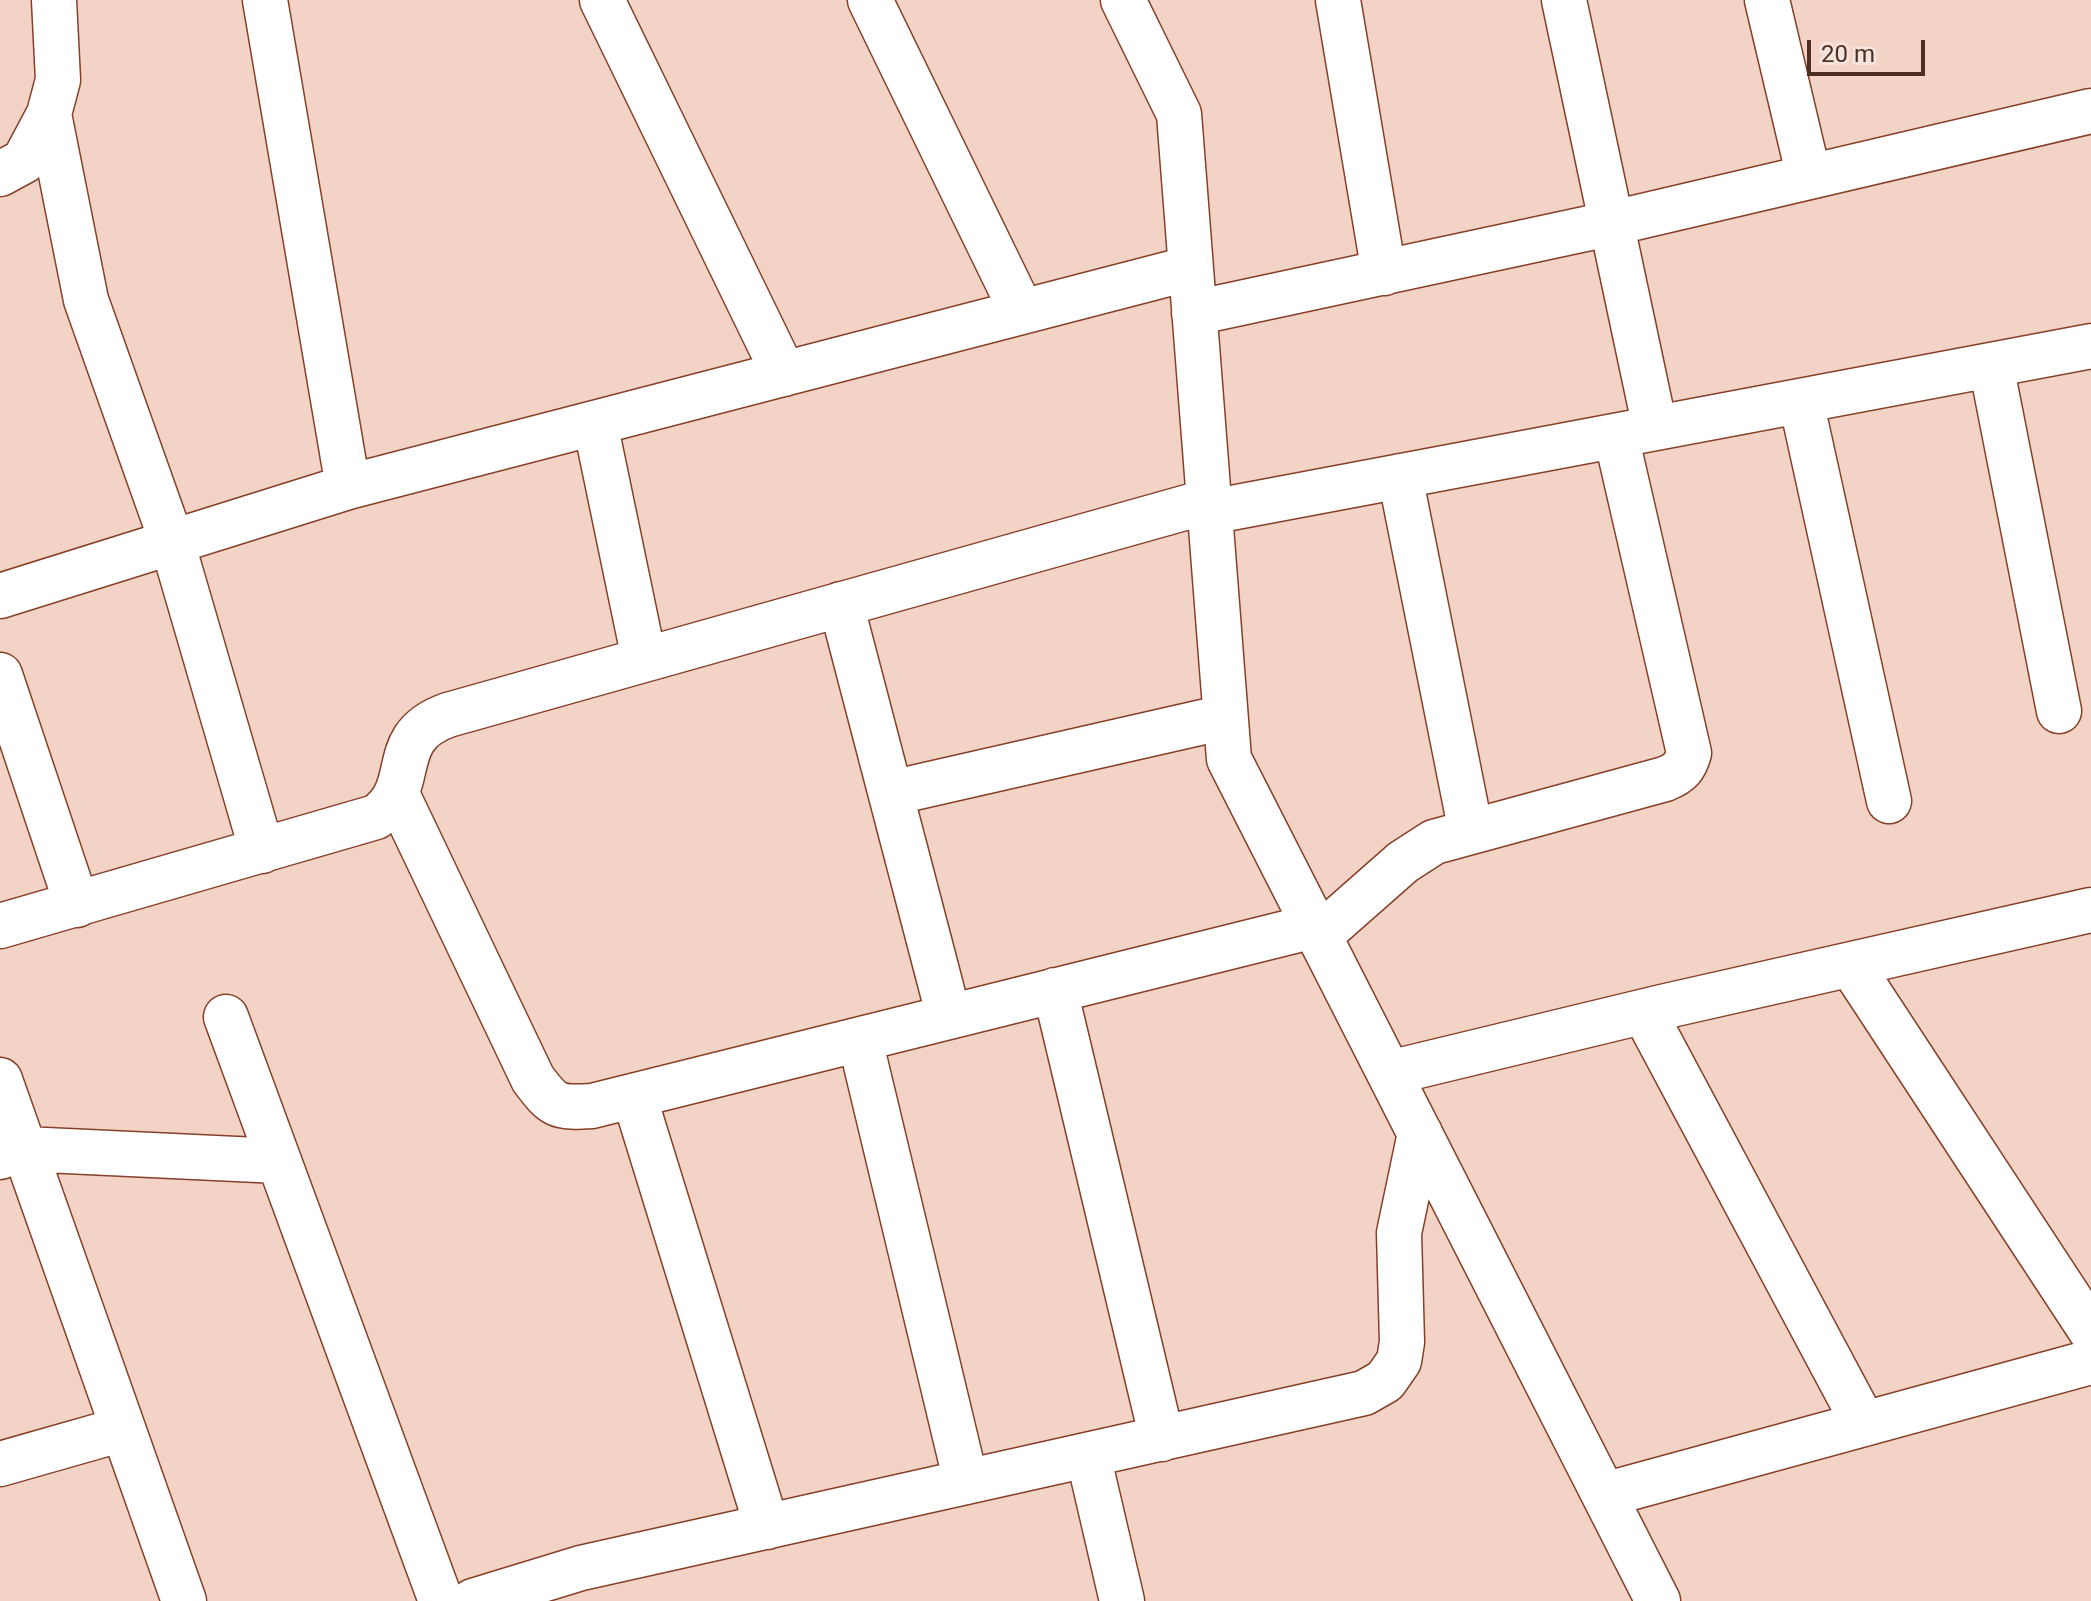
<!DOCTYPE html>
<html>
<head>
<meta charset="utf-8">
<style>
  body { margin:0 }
  #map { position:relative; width:2091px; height:1601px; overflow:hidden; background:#f4d3c7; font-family:Roboto,sans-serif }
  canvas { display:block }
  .scale { position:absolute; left:1807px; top:40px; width:118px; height:36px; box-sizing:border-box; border:4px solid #4f2f24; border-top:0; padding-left:10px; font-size:24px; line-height:28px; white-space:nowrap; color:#4f2f24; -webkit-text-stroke:6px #f5e4de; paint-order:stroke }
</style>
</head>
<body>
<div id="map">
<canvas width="2091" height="1601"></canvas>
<div class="scale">20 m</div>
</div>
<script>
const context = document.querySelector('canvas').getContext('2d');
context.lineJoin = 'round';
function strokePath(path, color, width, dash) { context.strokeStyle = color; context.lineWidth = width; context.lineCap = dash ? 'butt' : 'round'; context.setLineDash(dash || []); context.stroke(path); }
const minor = new Path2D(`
  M 265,0 L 348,487
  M 602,0 L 784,374
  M 870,0 L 1022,312
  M 1123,0 L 1179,114 L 1229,759 L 1658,1601
  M 1338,0 L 1384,273
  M 1564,0 L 1655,428
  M 1767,0 L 1809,177
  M 49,114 L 86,300 L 172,542 L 262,851
  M 0,174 L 24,161 L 49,114 L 58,80 L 54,0
  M 1194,313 L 1613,223 L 2091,111
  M 1991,365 L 2059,711
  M 1801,401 L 1889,801
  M 595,423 L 644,659
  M 1400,476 L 1471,832
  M 1210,512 L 2091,346
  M 0,596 L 348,487 L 1191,268
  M 841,604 L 949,1017
  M 0,675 L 77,905
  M 891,793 L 1225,717
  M 397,794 L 533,1079 C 554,1107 557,1108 592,1106 L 1314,926
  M 0,926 L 376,817 C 421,786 384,738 448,715 L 1209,501
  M 1319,936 L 1403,862 L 1434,842 L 1665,779 C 1680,773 1685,767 1689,753 L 1616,436
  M 1851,965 L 2091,1331
  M 1055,990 L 1162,1439
  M 1644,1012 L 1864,1424
  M 226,1017 L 441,1601
  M 860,1040 L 966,1482
  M 1389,1073 L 1662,1007 L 2091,910
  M 0,1080 L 184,1601
  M 634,1096 L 767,1527
  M 0,1157 L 24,1149 L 279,1161
  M 1088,1455 L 1122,1601
  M 0,1464 L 123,1429
  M 1604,1495 L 2091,1362
  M 473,1601 L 581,1568 L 1364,1393 L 1385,1381 L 1399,1361 L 1402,1342 L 1399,1233 L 1420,1133`);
strokePath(minor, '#864027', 47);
strokePath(minor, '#fff', 44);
</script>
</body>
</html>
